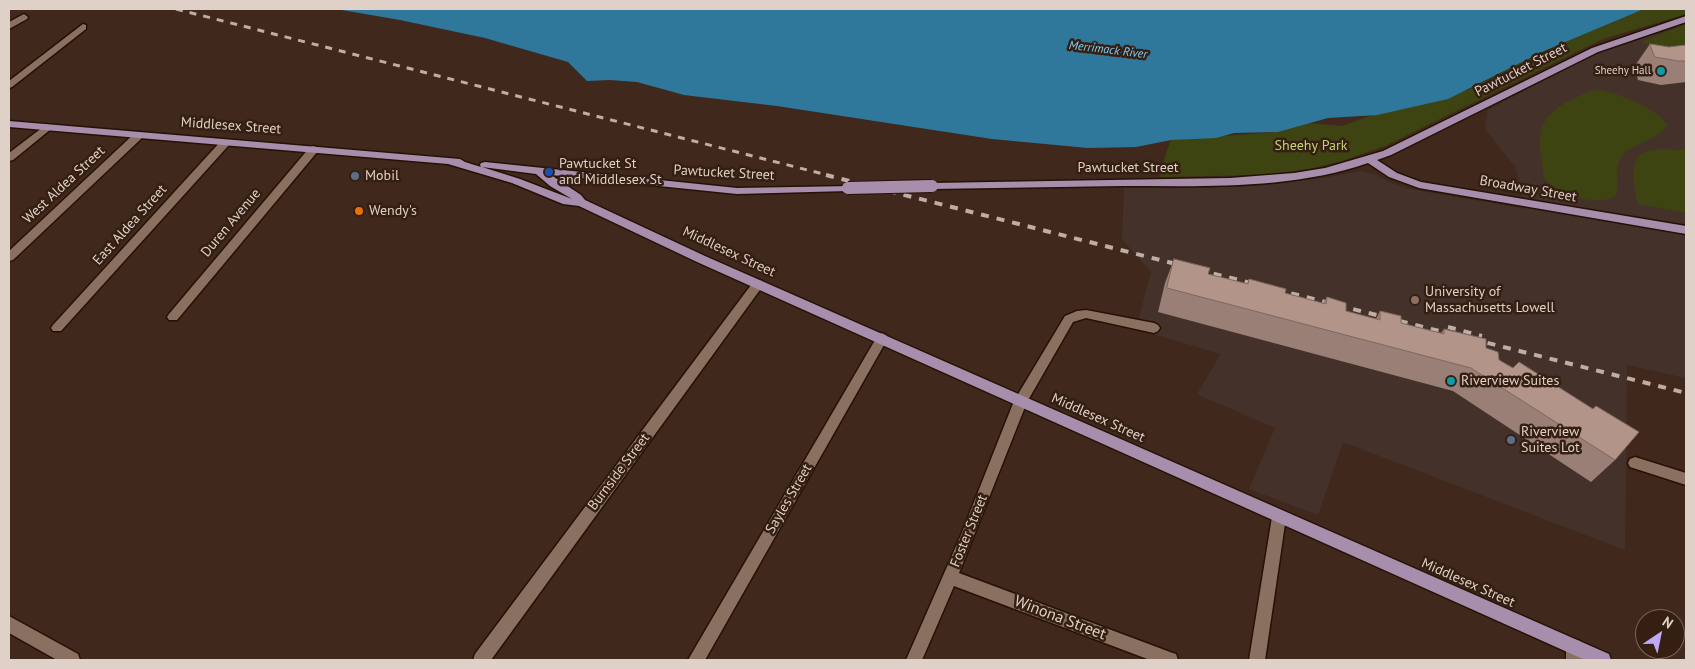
<!DOCTYPE html>
<html>
<head>
<meta charset="utf-8">
<style>
  body { margin:0 }
  #map { position:relative; width:1695px; height:669px; overflow:hidden; background:#40291c; font-family:"PT Sans",sans-serif }
  canvas { display:block }
  .frame { position:absolute; inset:0; border:10px solid #dfd0c8; pointer-events:none }
  .north { position:absolute; left:1635px; top:609px; width:50px; height:50px; box-sizing:border-box; background:#351f12; border:1px solid #79665b; border-radius:50%; rotate:34deg; font-size:14px; font-weight:700; line-height:20px; text-align:center; color:#dfd0c8 }
  .north::after { content:''; display:block; margin:auto; width:18px; height:22px; background:#bda9f5; clip-path:polygon(50% 0,100% 100%,50% 72%,0 100%) }
</style>
</head>
<body>
<div id="map">
<canvas width="1695" height="669"></canvas>
<div class="frame"></div>
<div class="north">N</div>
</div>
<script>
const context = document.querySelector('canvas').getContext('2d');
context.lineJoin = 'round';
function fill(path, color) { context.fillStyle = color; context.fill(path, 'evenodd'); }
function strokePath(path, color, width, dash) { context.strokeStyle = color; context.lineWidth = width; context.lineCap = dash ? 'butt' : 'round'; context.setLineDash(dash || []); context.stroke(path); }
function drawText(font, color, halo, rows, align = 'center') {
  context.font = font + ' "PT Sans",sans-serif'; context.lineWidth = 5; context.setLineDash([]); context.textBaseline = 'middle'; context.strokeStyle = halo; context.fillStyle = color; for (const [text, x, y, turn = 0] of rows) {
    context.save(); context.translate(x, y); context.rotate((+turn || 0) * Math.PI / 180); context.textAlign = isNaN(turn) ? turn : align; if (halo) context.strokeText(text, 0, 0); context.fillText(text, 0, 0); context.restore();
  }
}
fill(new Path2D(`
  M 1686,24 L 1686,378 L 1627,365 L 1625,550 L 1343,442 L 1318,515 L 1249,489 L 1275,428 L 1197,394 L 1221,354 L 1136,329 L 1151,272 L 1122,239 L 1124,188 L 1242,187 L 1324,178 L 1361,171 L 1377,175 L 1389,182 L 1409,189 L 1525,209 L 1516,168 L 1485,129 L 1488,110 L 1591,56 L 1619,45 Z`), '#44322a');
fill(new Path2D(`
  M 1644,9 L 1686,9 L 1686,14 L 1603,39 L 1385,146 L 1342,161 L 1309,169 L 1262,175 L 1160,177 L 1166,153 L 1171,140 L 1278,132 L 1308,123 L 1342,126 L 1372,115 L 1468,90 L 1544,51 Z
  M 1686,24 L 1686,52 L 1655,48 L 1642,42 Z
  M 1598,90 C 1616,92 1657,109 1667,124 C 1666,135 1635,144 1626,152 C 1609,168 1623,181 1615,196 C 1598,207 1554,195 1544,177 C 1539,142 1532,120 1569,101 C 1578,97 1588,91 1598,90 Z
  M 1686,150 L 1686,213 L 1638,204 C 1635,192 1628,160 1643,153 C 1654,147 1674,150 1686,150 Z`), '#3e4411');
fill(new Path2D(`
  M 336,9 L 1644,9 L 1544,51 L 1448,99 L 1377,115 L 1328,118 L 1278,132 L 1234,133 L 1216,138 L 1171,140 L 1136,147 L 1088,148 L 992,139 L 777,106 L 684,95 L 637,82 L 610,80 L 587,81 L 568,62 L 485,38 L 400,20 Z`), '#2f789b');
const minor = new Path2D(`
  M 24,14 L 28,17 L 27,19 L 9,29 L 9,22 Z
  M 83,24 L 86,25 L 86,29 L 12,87 L 9,88 L 9,81 Z
  M 47,124 L 52,127 L 51,129 L 13,160 L 9,161 L 9,153 Z
  M 139,132 L 144,135 L 143,137 L 13,260 L 9,261 L 9,251 L 135,133 Z
  M 225,140 L 229,141 L 229,145 L 61,331 L 53,331 L 51,328 L 53,325 L 221,141 Z
  M 314,146 L 319,149 L 318,151 L 177,320 L 169,320 L 167,317 L 169,314 L 310,147 Z
  M 758,280 L 762,281 L 764,284 L 762,287 L 491,660 L 473,660 L 475,654 L 754,281 Z
  M 1086,310 L 1154,323 L 1158,325 L 1160,328 L 1158,331 L 1154,333 L 1086,318 L 1073,322 L 1027,402 L 959,573 L 1170,652 L 1176,654 L 1178,660 L 1150,660 L 954,586 L 922,660 L 906,660 L 961,535 L 1014,401 L 1065,316 L 1077,311 Z
  M 882,333 L 886,335 L 888,338 L 705,660 L 688,660 L 878,335 Z
  M 1635,457 L 1686,473 L 1686,485 L 1630,467 L 1628,463 L 1630,459 Z
  M 1279,511 L 1284,512 L 1286,517 L 1265,660 L 1249,660 L 1272,517 L 1274,512 Z
  M 9,616 L 78,654 L 80,660 L 57,660 L 9,633 Z
  M 1574,639 L 1580,641 L 1582,647 L 1582,660 L 1566,660 L 1566,647 L 1568,641 Z`);
const major = new Path2D(`
  M 1686,16 L 1686,22 L 1598,52 L 1391,155 L 1377,160 L 1397,173 L 1421,182 L 1686,226 L 1686,234 L 1419,188 L 1389,177 L 1368,163 C 1290,190 1203,186 1122,186 C 1059,187 995,188 932,189 L 927,186 L 932,183 L 1230,178 L 1294,173 L 1325,168 L 1383,151 L 1592,48 Z
  M 9,121 L 460,159 L 465,162 L 481,167 L 480,165 L 481,163 L 485,162 L 737,188 L 852,186 L 853,188 L 848,191 L 737,194 L 551,175 L 581,195 L 585,200 L 705,256 L 1609,654 L 1611,660 L 1585,660 L 697,262 L 579,206 L 563,204 L 512,183 L 448,164 L 9,127 ZM 482,167 L 536,174 L 550,186 L 572,199 L 520,179 Z`);
strokePath(minor, '#261105', 3);
strokePath(major, '#261105', 3);
fill(minor, '#8a7060');
fill(major, '#a78ead');
strokePath(new Path2D(`
  M 176,9 L 831,176`), '#bfaea5', 3, [7, 7]);
strokePath(new Path2D(`
  M 826,175 L 1455,335
  M 1448,327 L 1482,336
  M 1472,339 L 1686,393`), '#bfaea5', 4, [8, 8]);
const majorBridge = new Path2D(`
  M 848,188 L 932,186`);
strokePath(majorBridge, '#261105', 14, []);
strokePath(majorBridge, '#a78ead', 12);
fill(new Path2D(`
  M 1650,44 L 1669,47 L 1686,45 L 1686,82 L 1661,85 L 1638,80 L 1634,67 Z
  M 1174,259 L 1208,274 L 1247,284 L 1249,279 L 1285,293 L 1323,303 L 1327,297 L 1346,311 L 1376,319 L 1380,311 L 1401,323 L 1441,333 L 1444,329 L 1486,348 L 1615,460 L 1591,482 L 1453,391 L 1158,312 L 1165,283 Z`), '#9a7f76');
const building = new Path2D(`
  M 1650,44 L 1669,47 L 1686,45 L 1686,61 L 1678,61 L 1655,57 Z
  M 1174,259 L 1210,268 L 1208,274 L 1248,284 L 1249,279 L 1286,289 L 1285,293 L 1326,304 L 1327,297 L 1346,303 L 1346,311 L 1380,320 L 1380,311 L 1401,316 L 1401,323 L 1444,334 L 1444,329 L 1486,339 L 1486,348 L 1498,352 L 1499,360 L 1513,368 L 1519,362 L 1593,409 L 1596,406 L 1639,432 L 1615,460 L 1471,368 L 1167,288 Z`);
fill(building, '#b39489');
strokePath(building, '#7d6860', 1);
for (const [x, y, r, color] of [
  [1661,71,5,"#0f9aa8"],
  [549,172,5,"#1a4fb4"],
  [355,176,5,"#5c6f8a"],
  [359,211,5,"#e8710a"],
  [1415,300,5,"#8d6e63"],
  [1451,381,5,"#0f9aa8"],
  [1511,440,5,"#5c6f8a"]
]) { const dot = new Path2D(); dot.arc(x, y, r, 0, 2 * Math.PI); context.fillStyle = color; context.fill(dot); strokePath(dot, '#351f12', 2); }
drawText('11px', '#dfd0c8', '#351f12', [
  ["Sheehy Hall",1651,71]
], 'right');
drawText('italic 12px', '#80cdf6', '#351f12', [
  ["Merrimack River",1108,50,7]
]);
drawText('14px', '#dfd0c8', '#351f12', [
  ["Pawtucket Street",1521,70,-27],
  ["Middlesex Street",231,126,4],
  ["Pawtucket Street",1128,168],
  ["Pawtucket Street",724,173,3],
  ["West Aldea Street",64,185,-43],
  ["Broadway Street",1528,189,10],
  ["Duren Avenue",231,223,-50],
  ["East Aldea Street",130,225,-48],
  ["Middlesex Street",729,252,25],
  ["Middlesex Street",1098,418,24],
  ["Burnside Street",619,472,-53],
  ["Sayles Street",789,499,-60],
  ["Foster Street",969,531,-68],
  ["Middlesex Street",1468,583,24]
]);
drawText('14px', '#c5d172', '#351f12', [
  ["Sheehy Park",1311,146]
]);
drawText('14px', '#dfd0c8', '#351f12', [
  ["Pawtucket St",559,164],
  ["and Middlesex St",559,180],
  ["Mobil",365,176],
  ["Wendy's",369,211],
  ["University of",1425,292],
  ["Massachusetts Lowell",1425,308],
  ["Riverview Suites",1461,381],
  ["Riverview",1521,432],
  ["Suites Lot",1521,448]
], 'left');
drawText('16px', '#dfd0c8', '#351f12', [
  ["Winona Street",1060,618,21]
]);
</script>
</body>
</html>
